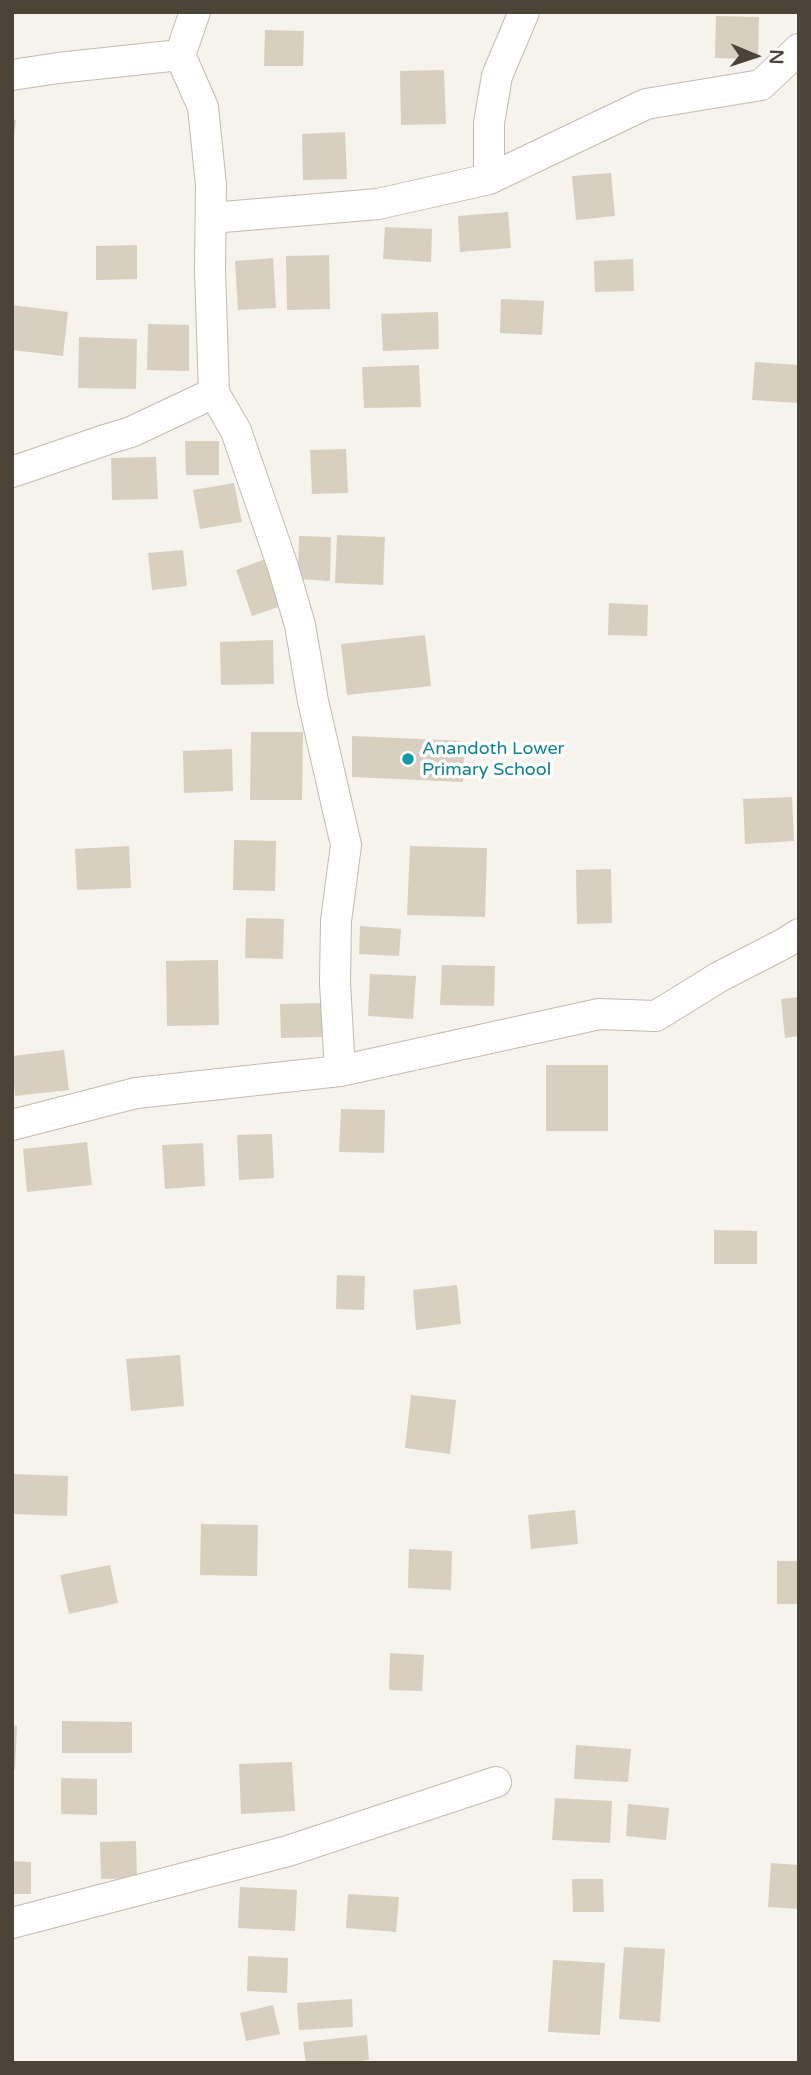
<!DOCTYPE html>
<html>
<head>
<meta charset="utf-8">
<style>
  body { margin:0 }
  #map { position:relative; width:811px; height:2075px; overflow:hidden; background:#f6f3ec; font-family:"Varela Round",sans-serif }
  canvas { display:block }
  .frame { position:absolute; inset:0; border:14px solid #4b4439; pointer-events:none }
  .north { position:absolute; left:720px; top:21px; width:70px; height:70px; -webkit-text-stroke:5px #fff; paint-order:stroke; rotate:92deg; font-size:19px; font-weight:700; line-height:28px; text-align:center; color:#4b4439 }
  .north::after { content:''; display:block; margin:auto; width:24px; height:32px; background:#4b4439; clip-path:polygon(50% 0,100% 100%,50% 72%,0 100%) }
</style>
</head>
<body>
<div id="map">
<canvas width="811" height="2075"></canvas>
<div class="frame"></div>
<div class="north">N</div>
</div>
<script>
const context = document.querySelector('canvas').getContext('2d');
context.lineJoin = 'round';
function fill(path, color) { context.fillStyle = color; context.fill(path, 'evenodd'); }
function strokePath(path, color, width, dash) { context.strokeStyle = color; context.lineWidth = width; context.lineCap = dash ? 'butt' : 'round'; context.setLineDash(dash || []); context.stroke(path); }
function drawText(font, color, halo, rows, align = 'center') {
  context.font = font + ' "Varela Round",sans-serif'; context.lineWidth = 7; context.setLineDash([]); context.textBaseline = 'middle'; context.strokeStyle = halo; context.fillStyle = color; for (const [text, x, y, turn = 0] of rows) {
    context.save(); context.translate(x, y); context.rotate((+turn || 0) * Math.PI / 180); context.textAlign = isNaN(turn) ? turn : align; if (halo) context.strokeText(text, 0, 0); context.fillText(text, 0, 0); context.restore();
  }
}
fill(new Path2D(`
  M 716,16 L 759,17 L 758,59 L 715,58 Z
  M 265,30 L 304,31 L 303,66 L 264,66 Z
  M 444,70 L 446,124 L 401,125 L 400,71 Z
  M 12,119 L 16,120 L 14,137 L 12,137 Z
  M 345,132 L 347,179 L 303,180 L 302,134 Z
  M 611,173 L 615,216 L 576,220 L 572,176 Z
  M 508,212 L 511,248 L 460,252 L 458,216 Z
  M 385,227 L 432,229 L 431,262 L 383,259 Z
  M 137,245 L 137,279 L 96,280 L 96,246 Z
  M 329,255 L 330,309 L 287,310 L 286,256 Z
  M 273,258 L 276,308 L 238,310 L 235,261 Z
  M 633,259 L 634,291 L 595,292 L 594,261 Z
  M 501,299 L 544,301 L 542,335 L 500,333 Z
  M 12,305 L 68,312 L 63,356 L 12,350 Z
  M 438,312 L 439,349 L 383,351 L 381,314 Z
  M 148,324 L 189,325 L 189,371 L 147,370 Z
  M 79,337 L 137,339 L 136,389 L 78,388 Z
  M 755,362 L 799,365 L 799,403 L 752,400 Z
  M 419,365 L 421,407 L 364,408 L 362,367 Z
  M 185,441 L 219,441 L 219,475 L 186,475 Z
  M 346,449 L 348,493 L 312,494 L 310,450 Z
  M 156,457 L 158,499 L 112,500 L 111,458 Z
  M 234,483 L 242,522 L 200,529 L 193,490 Z
  M 337,535 L 385,537 L 383,585 L 335,583 Z
  M 299,536 L 331,537 L 330,581 L 298,579 Z
  M 183,550 L 187,586 L 152,590 L 148,553 Z
  M 271,557 L 287,604 L 252,616 L 236,570 Z
  M 609,603 L 648,605 L 647,636 L 608,635 Z
  M 425,635 L 431,686 L 347,695 L 341,644 Z
  M 273,640 L 274,684 L 221,685 L 220,642 Z
  M 251,732 L 303,732 L 302,800 L 250,800 Z
  M 352,736 L 465,741 L 463,782 L 352,777 Z
  M 232,749 L 233,791 L 184,793 L 183,751 Z
  M 792,797 L 794,841 L 745,844 L 743,799 Z
  M 234,840 L 276,841 L 275,891 L 233,890 Z
  M 129,846 L 131,888 L 77,890 L 75,849 Z
  M 410,846 L 487,848 L 485,917 L 407,915 Z
  M 611,869 L 612,923 L 577,924 L 576,870 Z
  M 246,918 L 284,919 L 283,959 L 245,958 Z
  M 360,926 L 401,929 L 399,956 L 359,954 Z
  M 218,960 L 219,1025 L 167,1026 L 166,961 Z
  M 442,965 L 495,966 L 494,1006 L 440,1005 Z
  M 370,974 L 416,976 L 413,1019 L 368,1016 Z
  M 799,997 L 799,1036 L 785,1038 L 781,999 Z
  M 322,1003 L 323,1037 L 281,1038 L 280,1004 Z
  M 64,1050 L 69,1090 L 15,1096 L 12,1056 Z
  M 546,1065 L 608,1065 L 608,1131 L 546,1131 Z
  M 341,1109 L 385,1110 L 384,1153 L 339,1152 Z
  M 272,1134 L 274,1178 L 239,1180 L 237,1135 Z
  M 87,1142 L 92,1185 L 27,1192 L 23,1149 Z
  M 203,1143 L 205,1186 L 165,1189 L 162,1145 Z
  M 714,1230 L 757,1231 L 757,1264 L 714,1264 Z
  M 337,1275 L 365,1276 L 364,1310 L 336,1309 Z
  M 457,1285 L 461,1324 L 416,1330 L 413,1290 Z
  M 180,1355 L 184,1406 L 131,1411 L 126,1359 Z
  M 411,1395 L 456,1400 L 450,1454 L 405,1448 Z
  M 12,1474 L 68,1476 L 67,1516 L 12,1514 Z
  M 575,1510 L 578,1544 L 531,1549 L 528,1515 Z
  M 201,1524 L 258,1525 L 257,1576 L 200,1575 Z
  M 409,1549 L 452,1551 L 451,1590 L 408,1588 Z
  M 777,1561 L 799,1561 L 799,1604 L 777,1604 Z
  M 110,1565 L 118,1603 L 69,1614 L 60,1575 Z
  M 390,1653 L 424,1655 L 422,1691 L 389,1690 Z
  M 62,1721 L 132,1722 L 132,1753 L 62,1753 Z
  M 12,1725 L 17,1726 L 15,1769 L 12,1769 Z
  M 576,1745 L 631,1749 L 628,1782 L 574,1779 Z
  M 292,1762 L 295,1811 L 241,1814 L 239,1764 Z
  M 61,1778 L 97,1779 L 97,1815 L 61,1814 Z
  M 555,1798 L 612,1801 L 610,1843 L 552,1840 Z
  M 628,1804 L 669,1808 L 666,1840 L 626,1836 Z
  M 136,1841 L 137,1878 L 101,1879 L 100,1842 Z
  M 12,1861 L 31,1862 L 31,1894 L 12,1894 Z
  M 771,1863 L 799,1865 L 799,1909 L 768,1907 Z
  M 572,1879 L 603,1879 L 604,1912 L 573,1912 Z
  M 240,1887 L 297,1890 L 295,1931 L 238,1928 Z
  M 348,1894 L 399,1897 L 396,1932 L 346,1928 Z
  M 624,1947 L 665,1949 L 660,2022 L 619,2019 Z
  M 248,1956 L 288,1958 L 287,1993 L 247,1991 Z
  M 553,1960 L 605,1963 L 600,2035 L 548,2032 Z
  M 352,1999 L 353,2027 L 299,2030 L 297,2003 Z
  M 273,2005 L 280,2034 L 246,2041 L 240,2013 Z
  M 367,2035 L 369,2060 L 346,2063 L 306,2063 L 303,2042 Z`), '#d8cfc1');
const street = new Path2D(`
  M 180,55 L 195,12
  M 12,75 L 58,68 L 180,55 L 203,107 L 211,185 L 210,270 L 214,393 L 236,431 L 283,567 L 300,625 L 313,701 L 346,845 L 336,921 L 335,983 L 340,1071
  M 489,179 L 646,104 L 761,85 L 799,49
  M 211,218 L 378,204 L 489,179 L 489,123 L 497,76 L 524,12
  M 12,472 L 108,439 L 131,432 L 214,393
  M 12,1125 L 136,1093 L 340,1071 L 599,1014 L 656,1016 L 719,977 L 785,943 L 799,934
  M 12,1923 L 288,1851 L 496,1782`);
strokePath(street, '#c2bbae', 32);
strokePath(street, '#fff', 30);
for (const [x, y, r, color] of [
  [408,759,7,"#0f9aa8"]
]) { const dot = new Path2D(); dot.arc(x, y, r, 0, 2 * Math.PI); context.fillStyle = color; context.fill(dot); strokePath(dot, '#fff', 2.5); }
drawText('18px', '#0d838f', '#fff', [
  ["Anandoth Lower",422,749],
  ["Primary School",422,770]
], 'left');
</script>
</body>
</html>
